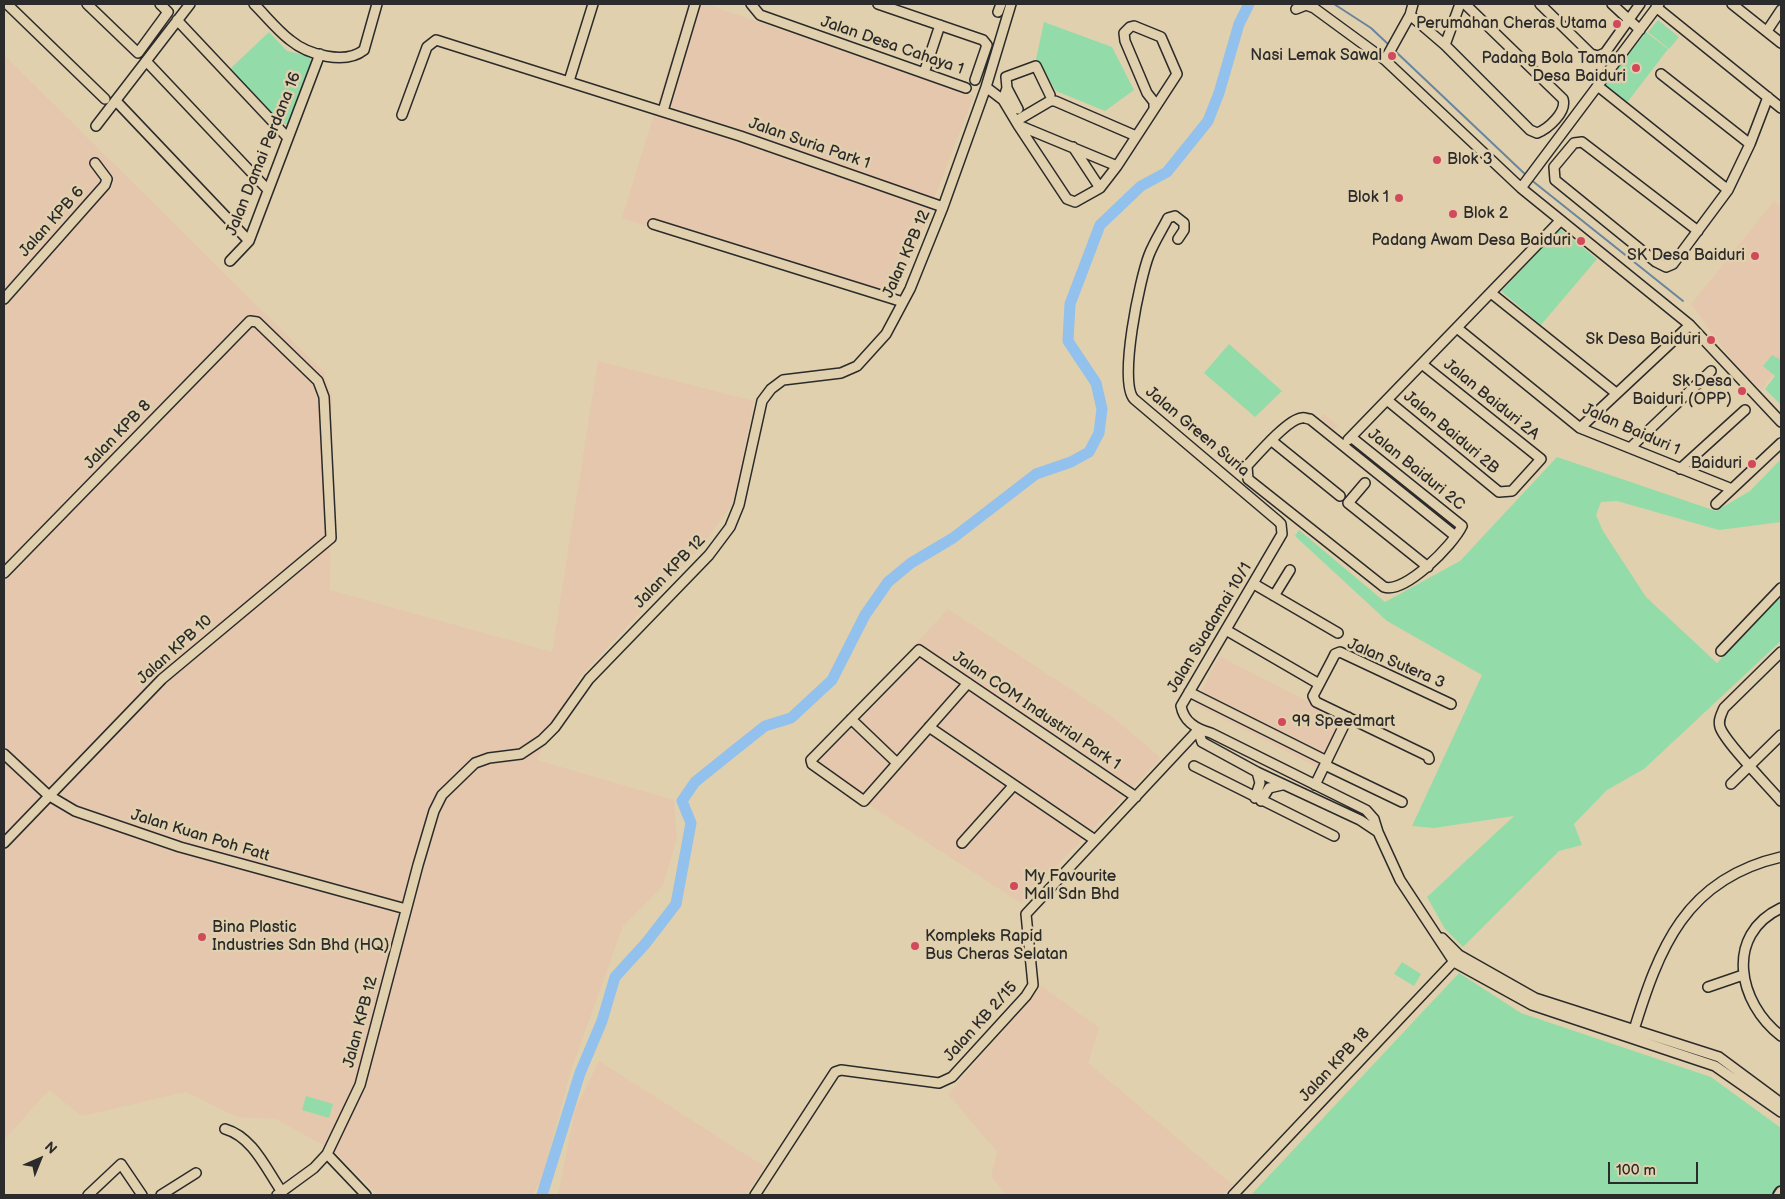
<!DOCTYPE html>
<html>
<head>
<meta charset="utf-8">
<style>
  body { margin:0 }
  #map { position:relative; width:1785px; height:1199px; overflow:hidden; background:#e1d0ad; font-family:"Balsamiq Sans",sans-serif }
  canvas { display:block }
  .frame { position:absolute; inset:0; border:5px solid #2b2b2b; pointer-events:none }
  .north { position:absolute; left:15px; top:1134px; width:50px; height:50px; -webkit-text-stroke:4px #e1d0ad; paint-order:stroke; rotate:44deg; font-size:14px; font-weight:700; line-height:20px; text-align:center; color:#2b2b2b }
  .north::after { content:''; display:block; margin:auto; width:18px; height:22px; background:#2b2b2b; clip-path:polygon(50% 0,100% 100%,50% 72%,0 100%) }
  .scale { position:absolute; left:1608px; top:1162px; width:90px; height:22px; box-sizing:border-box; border:2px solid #2b2b2b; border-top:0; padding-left:6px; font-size:15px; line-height:18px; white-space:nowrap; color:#2b2b2b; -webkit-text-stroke:4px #e1d0ad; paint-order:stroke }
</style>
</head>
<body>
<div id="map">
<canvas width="1785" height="1199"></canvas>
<div class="frame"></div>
<div class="north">N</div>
<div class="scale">100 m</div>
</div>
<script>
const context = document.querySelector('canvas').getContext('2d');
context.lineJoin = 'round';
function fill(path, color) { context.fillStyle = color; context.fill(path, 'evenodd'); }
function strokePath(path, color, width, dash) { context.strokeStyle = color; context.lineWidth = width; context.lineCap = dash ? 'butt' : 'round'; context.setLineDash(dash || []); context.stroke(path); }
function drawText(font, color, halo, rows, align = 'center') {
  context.font = font + ' "Balsamiq Sans",sans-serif'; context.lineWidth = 5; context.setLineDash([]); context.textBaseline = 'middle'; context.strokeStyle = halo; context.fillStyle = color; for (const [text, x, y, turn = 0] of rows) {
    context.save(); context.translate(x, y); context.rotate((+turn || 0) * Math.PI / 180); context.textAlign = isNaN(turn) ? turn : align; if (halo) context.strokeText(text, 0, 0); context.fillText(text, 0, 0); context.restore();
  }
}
fill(new Path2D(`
  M 688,4 L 706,4 L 974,96 L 893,304 L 622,218 Z
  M 4,55 L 324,372 L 332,395 L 330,590 L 552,652 L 598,361 L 754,401 L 733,503 L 702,546 L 579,678 L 537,760 L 674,800 L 677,837 L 663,886 L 623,926 L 571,1070 L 541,1181 L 532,1195 L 378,1195 L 334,1151 L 276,1119 L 237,1117 L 186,1092 L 82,1116 L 49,1090 L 4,1140 Z
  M 1774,201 L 1781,208 L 1781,361 L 1762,390 L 1738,369 L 1691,304 Z
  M 1324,414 L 1338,426 L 1334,430 L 1320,418 Z
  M 948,609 L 1110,715 L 1161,758 L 1021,903 L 804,763 Z
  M 1219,656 L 1344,720 L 1319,768 L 1195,704 Z
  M 1042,986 L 1099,1028 L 1088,1063 L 1233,1185 L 1222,1195 L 1007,1195 L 991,1177 L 997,1152 L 948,1094 Z
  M 599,1061 L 765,1167 L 746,1195 L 558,1195 L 575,1110 Z`), '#e4c7ac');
fill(new Path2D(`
  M 1658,20 L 1679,37 L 1669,49 L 1648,32 Z
  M 1044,22 L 1112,47 L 1134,90 L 1105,111 L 1056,91 L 1036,59 Z
  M 269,32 L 287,51 L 309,56 L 312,62 L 287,124 L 282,124 L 230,69 Z
  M 1646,32 L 1668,49 L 1626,104 L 1604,86 Z
  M 1560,229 L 1597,259 L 1541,325 L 1501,291 Z
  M 1229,344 L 1282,391 L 1255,417 L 1204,373 Z
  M 1772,355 L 1781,360 L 1781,405 L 1765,389 L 1775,376 L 1763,366 Z
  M 1557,457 L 1716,511 L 1750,491 L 1781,459 L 1781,522 L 1719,530 L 1617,501 L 1601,502 L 1596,515 L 1603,531 L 1646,597 L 1717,663 L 1781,596 L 1781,641 L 1644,769 L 1607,790 L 1574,824 L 1582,845 L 1559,851 L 1463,947 L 1445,929 L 1427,897 L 1514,816 L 1434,828 L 1412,826 L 1482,675 L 1387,621 L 1295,536 L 1299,530 L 1385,602 L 1460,561 Z
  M 1402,962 L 1421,974 L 1414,986 L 1394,974 Z
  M 1459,973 L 1521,1013 L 1711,1077 L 1781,1128 L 1781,1182 L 1773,1195 L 1251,1195 Z
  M 306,1096 L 333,1104 L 329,1118 L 302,1110 Z`), '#94dbaa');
strokePath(new Path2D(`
  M 1334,4 L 1371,28 L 1389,45
  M 1394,50 L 1527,176
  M 1530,179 L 1683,301`), '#68859f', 2);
strokePath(new Path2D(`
  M 542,1195 L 580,1073 L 602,1021 L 615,977 L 646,943 L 676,904 L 691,823 L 682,801 L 695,782 L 731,753 L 765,726 L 791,718 L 832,680 L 865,615 L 888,582 L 911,563 L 953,538 L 1036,474 L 1071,462 L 1089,452 L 1099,433 L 1102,409 L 1096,383 L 1068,341 L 1070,304 L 1100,225 L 1141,186 L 1167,172 L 1208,121 L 1219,93 L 1239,24 L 1249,4`), '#91c1ec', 11);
const minor = new Path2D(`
  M 7,4 L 105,99
  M 87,4 L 138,53 L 168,12 L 160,4
  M 254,4 C 266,16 277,30 290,40 C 308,55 345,65 364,50 L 377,4
  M 751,4 L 760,15 L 966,88
  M 878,4 L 983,40 L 987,45 L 975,80
  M 1540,4 L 1591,54 L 1598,56 L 1605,53 L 1640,4
  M 1612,4 L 1640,30
  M 1732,4 L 1781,43
  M 1656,7 L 1781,108
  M 1296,9 L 1306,5 L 1314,8 L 1385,60 L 1521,188 L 1690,325 L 1781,422
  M 998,12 L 1001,4
  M 1410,15 L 1445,45 L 1530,130 L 1537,133 C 1548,129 1567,112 1563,99 L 1465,4
  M 177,20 L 288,138
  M 1767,31 L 1781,10
  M 1445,45 L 1460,4
  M 1385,60 L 1410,15 L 1413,4
  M 146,61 L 268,190
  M 924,73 L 940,25
  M 1661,74 L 1750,144
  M 569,81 L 593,4
  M 986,87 L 1003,100 L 1018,125 L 1117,166 C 1137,135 1157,105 1177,74 L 1161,37 L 1134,26 L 1130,27 L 1124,33 L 1125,41 L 1147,93 L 1154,102 L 1154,109
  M 1599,87 L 1728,190
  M 1007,88 L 1018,109
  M 1003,100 L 1007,88 L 1006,77 L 1036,66 L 1050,95
  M 116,101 L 249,241
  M 663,111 L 695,4
  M 402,115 L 427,47 L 436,40 L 740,136 L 943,207
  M 1016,121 L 1050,101 L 1055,101 L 1136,136
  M 1018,125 L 1067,199 L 1075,202 L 1100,188 L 1073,147
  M 96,126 L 190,4
  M 1100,188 L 1117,166
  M 1521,188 L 1659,4
  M 653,224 L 903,302
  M 1698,231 L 1582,142 L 1574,143 L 1554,167 L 1555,180 L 1656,262 L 1666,267 L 1673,264 L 1728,190 L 1750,144 L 1768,97
  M 1178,239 L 1184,230 L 1184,223 L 1175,216 L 1168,218 C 1162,230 1154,242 1149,255 C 1140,278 1118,382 1134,399 L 1278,521 L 1281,524 L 1282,534 L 1181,706 C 1184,722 1196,729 1211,733 L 1366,810 L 1374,819 L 1378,832 L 1400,880 L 1454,962 L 1532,1005 L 1715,1066 L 1781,1112
  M 230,261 L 249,241 L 320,54
  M 1491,293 L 1616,393
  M 4,299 L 105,185 L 107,179 L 95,163
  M 1457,328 L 1580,428 L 1732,489
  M 1387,400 L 1499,492 L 1512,491 L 1541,459 L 1422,364
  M 1580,428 L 1690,325
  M 1351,437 L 1462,526 C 1453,545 1405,594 1384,587 L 1248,479 L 1247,466 C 1257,455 1289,418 1302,418 C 1304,417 1307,419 1310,419 L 1454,535
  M 1348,440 L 1560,221
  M 1272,441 L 1340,496
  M 1630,448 L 1711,371
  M 1680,469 L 1745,410
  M 1365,483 L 1348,503 L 1428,567
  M 1716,504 L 1781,443
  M 4,573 L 250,321 L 257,322 L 318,381 L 324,397 L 331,538 L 162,679 L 4,843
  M 1254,584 L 1338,633
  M 1274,596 L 1290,570
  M 1226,630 L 1319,684
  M 1721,651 L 1781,588
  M 1781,652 L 1724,708 C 1721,715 1718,720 1720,727 C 1724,741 1769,787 1781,801
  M 968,683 L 864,801 L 812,764 L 811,760 L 816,755 L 919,650 L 1136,797
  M 1189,692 L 1327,761
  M 851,719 L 897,763
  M 929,727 L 1095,840
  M 1198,730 L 1202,742 L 1257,772 L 1360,820 L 1378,832
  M 4,754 L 48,795 L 75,811 L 180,847 L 406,909
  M 1429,759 L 1428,756 L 1316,702 L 1313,696 L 1332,660 L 1335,654 L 1340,652 L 1451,704
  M 1325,765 L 1402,802
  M 1194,766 L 1334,836
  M 1731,784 L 1781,735
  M 1315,785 L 1348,717
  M 1255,798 L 1260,783 L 1257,772
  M 1261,801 L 1269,788 L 1282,785
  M 962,843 L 1013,786
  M 1781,908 C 1724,935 1738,1003 1781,1036
  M 1442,938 L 1459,955 L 1535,998 L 1719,1057 L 1781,1103
  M 1708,987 L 1743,975
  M 1633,1033 C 1659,948 1685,879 1781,857
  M 225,1129 C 253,1137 266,1169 282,1192
  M 327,1154 L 366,1195
  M 88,1195 L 121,1164 L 142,1195
  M 161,1195 L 196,1173
  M 277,1195 L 314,1168 L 327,1154 L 360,1085 L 418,865 L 434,811 L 442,795 L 475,763 L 489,758 L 521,754 L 542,740 L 555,727 L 589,679 L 709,555 L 730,527 L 739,505 L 762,401 L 771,389 L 783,380 L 841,373 L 857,366 L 886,334 L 910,289 L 943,207 L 986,87 L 1011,4
  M 755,1195 L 835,1072 L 841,1070 L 939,1083 L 952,1077 L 1026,996 L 1033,985 L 1026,914 L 1198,730
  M 1233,1195 L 1458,957`);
const major = new Path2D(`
  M 1779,1195 L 1781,1192`);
strokePath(minor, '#2b2b2b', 12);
strokePath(major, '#2b2b2b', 14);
strokePath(minor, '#e1d0ad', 9);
strokePath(major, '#e1d0ad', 10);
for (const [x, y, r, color] of [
  [1617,24,5,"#d1495b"],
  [1392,56,5,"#d1495b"],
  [1636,68,5,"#d1495b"],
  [1437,160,5,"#d1495b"],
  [1399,198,5,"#d1495b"],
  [1453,214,5,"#d1495b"],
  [1581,241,5,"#d1495b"],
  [1755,256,5,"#d1495b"],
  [1711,340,5,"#d1495b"],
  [1742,391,5,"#d1495b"],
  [1752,464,5,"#d1495b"],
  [1282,722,5,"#d1495b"],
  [1014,886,5,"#d1495b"],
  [202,937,5,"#d1495b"],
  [915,946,5,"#d1495b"]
]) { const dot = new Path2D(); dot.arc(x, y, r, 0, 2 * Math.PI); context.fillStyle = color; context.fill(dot); strokePath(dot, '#e1d0ad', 2); }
drawText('16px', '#2b2b2b', '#e1d0ad', [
  ["Perumahan Cheras Utama",1607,24],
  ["Nasi Lemak Sawal",1382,56],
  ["Padang Bola Taman",1626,59],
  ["Desa Baiduri",1626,77],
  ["Blok 3",1447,160,"left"],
  ["Blok 1",1389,198],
  ["Blok 2",1463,214,"left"],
  ["Padang Awam Desa Baiduri",1571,241],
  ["SK Desa Baiduri",1745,256],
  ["Sk Desa Baiduri",1701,340],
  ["Sk Desa",1732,382],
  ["Baiduri (OPP)",1732,400],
  ["Baiduri",1742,464],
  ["99 Speedmart",1292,722,"left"],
  ["My Favourite",1024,877,"left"],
  ["Mall Sdn Bhd",1024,895,"left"],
  ["Bina Plastic",212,928,"left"],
  ["Industries Sdn Bhd (HQ)",212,946,"left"],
  ["Kompleks Rapid",925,937,"left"],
  ["Bus Cheras Selatan",925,955,"left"]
], 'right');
drawText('16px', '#2b2b2b', '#e1d0ad', [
  ["Jalan Desa Cahaya 1",892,46,19],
  ["Jalan Suria Park 1",809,144,19],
  ["Jalan Damai Perdana 16",264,154,-68],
  ["Jalan KPB 6",52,222,-48],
  ["Jalan KPB 12",907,254,-66],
  ["Jalan Baiduri 2A",1491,400,39],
  ["Jalan Baiduri 1",1631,430,24],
  ["Jalan Green Suria",1197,432,40],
  ["Jalan Baiduri 2B",1451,433,40],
  ["Jalan KPB 8",118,435,-46],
  ["Jalan Baiduri 2C",1416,470,39],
  ["Jalan KPB 12",670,572,-46],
  ["Jalan Suadamai 10/1",1210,628,-59],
  ["Jalan KPB 10",175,650,-42],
  ["Jalan Sutera 3",1396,664,23],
  ["Jalan COM Industrial Park 1",1036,711,34],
  ["Jalan Kuan Poh Fatt",200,836,17],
  ["Jalan KPB 12",361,1022,-75],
  ["Jalan KB 2/15",981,1022,-48],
  ["Jalan KPB 18",1335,1065,-47]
]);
</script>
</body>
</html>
